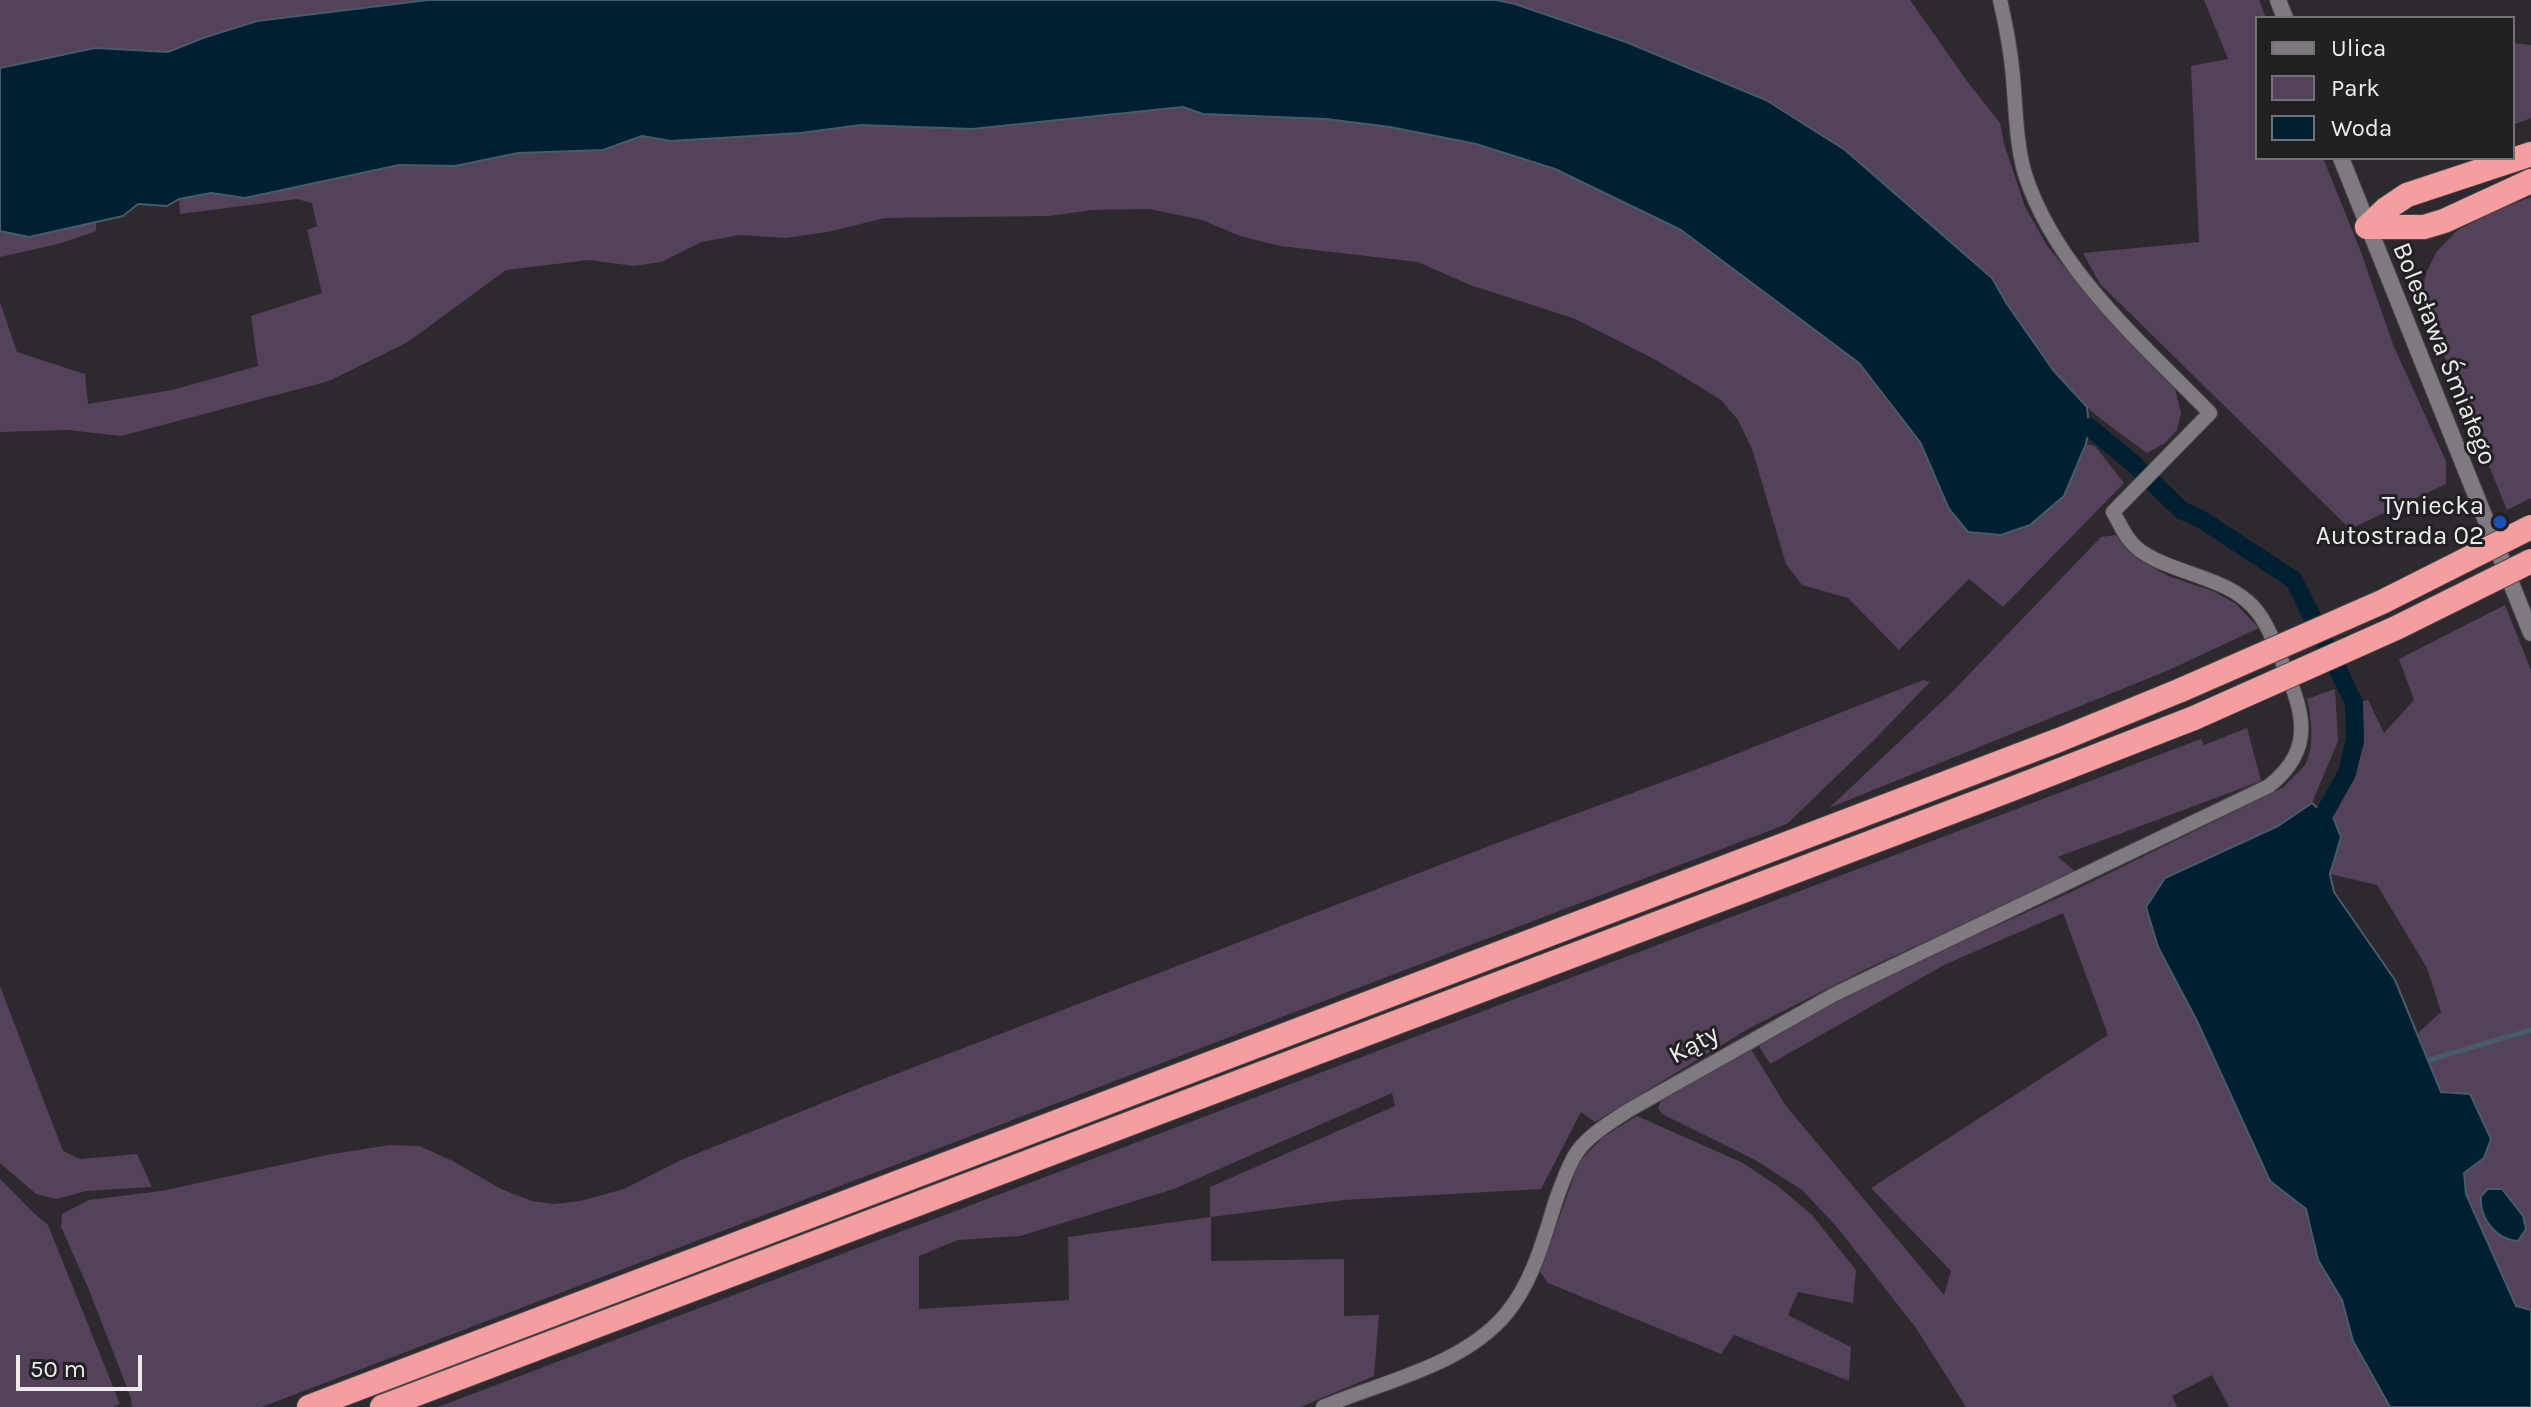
<!DOCTYPE html>
<html>
<head>
<meta charset="utf-8">
<style>
  body { margin:0 }
  #map { position:relative; width:2531px; height:1407px; overflow:hidden; background:#2d292e; font-family:Karla,sans-serif }
  canvas { display:block }
  .legend { position:absolute; left:2255px; top:16px; width:260px; height:144px; box-sizing:border-box; background:#232024; border:2px solid #747175; margin:0; padding:10px 14px; list-style:none; font-size:24px; color:#edebee }
  .legend li { display:flex; align-items:center; gap:16px; height:40px }
  .legend b { width:40px; border:2px solid #747175 }
  .scale { position:absolute; left:16px; top:1355px; width:126px; height:36px; box-sizing:border-box; border:4px solid #edebee; border-top:0; padding-left:10px; font-size:24px; line-height:28px; white-space:nowrap; color:#edebee; -webkit-text-stroke:6px #232024; paint-order:stroke }
</style>
</head>
<body>
<div id="map">
<canvas width="2531" height="1407"></canvas>
<ul class="legend">
<li><b style="height:10px;background:#7e7a7f"></b>Ulica</li>
<li><b style="height:22px;background:#54415a"></b>Park</li>
<li><b style="height:22px;background:#001f31"></b>Woda</li>
</ul>
<div class="scale">50 m</div>
</div>
<script>
const context = document.querySelector('canvas').getContext('2d');
context.lineJoin = 'round';
function fill(path, color) { context.fillStyle = color; context.fill(path, 'evenodd'); }
function strokePath(path, color, width, dash) { context.strokeStyle = color; context.lineWidth = width; context.lineCap = dash ? 'butt' : 'round'; context.setLineDash(dash || []); context.stroke(path); }
function drawText(font, color, halo, rows, align = 'center') {
  context.font = font + ' Karla,sans-serif'; context.lineWidth = 6; context.setLineDash([]); context.textBaseline = 'middle'; context.strokeStyle = halo; context.fillStyle = color; for (const [text, x, y, turn = 0] of rows) {
    context.save(); context.translate(x, y); context.rotate((+turn || 0) * Math.PI / 180); context.textAlign = isNaN(turn) ? turn : align; if (halo) context.strokeText(text, 0, 0); context.fillText(text, 0, 0); context.restore();
  }
}
fill(new Path2D(`
  M 0,0 L 428,0 L 257,21 L 203,38 L 168,53 L 95,48 L 0,68 Z
  M 1496,0 L 1910,0 L 1967,81 L 2000,123 L 2005,147 L 2025,207 L 2048,247 L 2085,292 L 2174,384 L 2181,413 L 2177,430 L 2165,443 L 2147,453 C 2127,438 2106,424 2088,408 C 2049,373 2017,324 1992,278 L 1845,150 L 1766,100 L 1626,42 L 1515,4 Z
  M 2204,0 L 2259,0 L 2266,18 L 2257,18 L 2257,158 L 2323,158 L 2361,252 L 2394,347 L 2446,461 L 2446,484 L 2350,529 L 2100,284 L 2083,253 L 2199,242 L 2191,66 L 2228,59 Z
  M 2513,43 L 2531,45 L 2531,118 L 2513,125 Z
  M 1183,107 L 1203,114 L 1326,119 L 1390,127 L 1476,144 L 1555,169 L 1681,230 L 1859,363 L 1920,442 L 1949,509 L 2064,496 L 2086,444 L 2095,446 L 2124,483 L 2003,607 L 1969,579 L 1899,650 L 1848,598 L 1802,585 L 1786,564 L 1752,449 L 1738,420 L 1721,400 L 1656,360 L 1573,318 L 1470,285 L 1418,262 L 1280,246 L 1240,236 L 1202,220 L 1149,209 L 1092,210 L 1049,216 L 885,218 L 828,232 L 785,238 L 739,235 L 702,242 L 661,262 L 634,266 L 589,260 L 506,270 L 408,342 L 329,381 L 121,436 L 68,430 L 0,432 L 0,302 L 17,352 L 85,374 L 88,404 L 172,390 L 258,366 L 251,316 L 322,293 L 307,230 L 317,226 L 312,203 L 297,199 L 180,214 L 179,199 L 211,193 L 245,198 L 399,165 L 455,166 L 518,153 L 603,150 L 642,136 L 671,141 L 800,133 L 861,125 L 972,129 Z
  M 2531,197 L 2531,498 L 2507,510 L 2434,331 L 2422,291 L 2427,271 L 2437,251 L 2458,230 L 2499,209 Z
  M 96,220 L 96,231 L 58,244 L 0,257 L 0,231 L 29,237 Z
  M 2116,535 L 2138,559 L 2168,576 L 2213,591 L 2235,603 L 2259,628 L 2169,670 L 1829,808 L 1952,692 L 2101,537 Z
  M 2505,605 L 2531,670 L 2531,1310 L 2516,1306 L 2466,1194 L 2464,1173 L 2484,1158 L 2441,1093 L 2418,1033 L 2441,1012 L 2427,968 L 2377,885 L 2330,874 L 2341,837 L 2333,817 L 2354,779 L 2364,744 L 2360,702 L 2368,700 L 2384,733 L 2414,700 L 2399,659 Z
  M 1923,680 L 1930,682 L 1874,740 L 1787,824 L 262,1407 L 132,1407 L 131,1398 L 89,1290 L 61,1227 L 62,1214 L 89,1200 L 161,1191 L 327,1155 L 389,1145 L 419,1146 L 453,1161 L 501,1189 L 532,1201 L 554,1204 L 580,1201 L 624,1189 L 681,1160 L 857,1089 L 1497,843 L 1716,762 Z
  M 2335,689 L 2338,741 L 2312,803 L 2278,826 L 2158,947 L 2197,1021 L 2270,1181 L 2306,1209 L 2318,1260 L 2342,1300 L 2353,1341 L 2390,1407 L 2229,1407 L 2212,1375 L 2172,1396 L 2177,1407 L 1966,1407 L 1916,1328 L 1836,1226 L 1802,1190 L 1755,1160 L 1664,1115 L 1658,1109 L 1661,1099 L 1751,1049 L 1786,1106 L 1944,1295 L 1951,1271 L 1871,1188 L 2108,1035 L 2063,913 L 1944,965 L 1770,1064 L 1759,1046 L 1851,992 L 2073,891 L 2284,787 C 2290,779 2301,771 2306,763 C 2315,745 2311,717 2307,699 Z
  M 2247,728 L 2261,781 L 2058,857 L 2076,872 L 1864,970 L 1748,1029 L 1595,1122 L 1581,1112 L 1541,1189 L 1344,1200 L 1211,1217 L 1211,1261 L 1344,1259 L 1344,1316 L 1379,1315 L 1374,1376 L 1301,1407 L 438,1407 L 2201,739 L 2204,745 ZM 1392,1093 L 1395,1106 L 1210,1187 L 1210,1217 L 1068,1237 L 1069,1300 L 919,1309 L 919,1256 L 958,1240 L 1020,1236 L 1174,1189 Z
  M 0,986 L 63,1151 L 80,1159 L 137,1154 L 152,1187 L 86,1191 L 57,1199 L 36,1194 L 0,1163 Z
  M 1637,1116 L 1743,1163 L 1779,1187 L 1812,1215 L 1856,1270 L 1853,1303 L 1798,1292 L 1788,1315 L 1851,1347 L 1849,1381 L 1734,1335 L 1721,1354 L 1548,1283 L 1540,1272 L 1579,1162 L 1603,1137 Z
  M 0,1179 C 16,1194 31,1212 48,1225 L 120,1404 L 113,1407 L 0,1407 Z`), '#54415a');
const water = new Path2D(`
  M 428,0 L 1496,0 L 1515,4 L 1626,42 L 1766,100 L 1845,150 L 1992,278 L 2007,304 L 2053,370 L 2087,407 L 2089,427 L 2086,444 L 2064,496 L 2030,525 L 2001,535 L 1968,532 L 1949,509 L 1920,442 L 1859,363 L 1681,230 L 1555,169 L 1476,144 L 1390,127 L 1326,119 L 1203,114 L 1183,107 L 972,129 L 861,125 L 800,133 L 671,141 L 642,136 L 603,150 L 518,153 L 455,166 L 399,165 L 245,198 L 211,193 L 179,199 L 167,206 L 138,204 L 123,216 L 29,237 L 0,231 L 0,68 L 95,48 L 168,52 L 203,38 L 257,21 Z
  M 2312,803 L 2324,814 L 2333,817 L 2341,837 L 2330,874 L 2334,892 L 2395,980 L 2441,1092 L 2470,1094 L 2491,1139 L 2484,1158 L 2464,1173 L 2466,1194 L 2516,1306 L 2531,1310 L 2531,1407 L 2390,1407 L 2353,1341 L 2342,1300 L 2318,1260 L 2306,1209 L 2270,1181 L 2197,1021 L 2158,947 L 2146,907 L 2165,878 L 2278,826 Z
  M 2488,1189 L 2502,1189 L 2523,1216 L 2526,1229 L 2518,1241 C 2496,1240 2479,1218 2481,1196 Z`);
fill(water, '#001f31');
strokePath(water, '#475c6a', 2);
strokePath(new Path2D(`
  M 2429,1060 L 2531,1030`), '#475c6a', 5);
strokePath(new Path2D(`
  M 2089,427 L 2134,464 L 2181,510 L 2201,519 L 2294,580 L 2354,703 L 2355,739 L 2347,773 L 2324,814`), '#001f31', 18);
const minor = new Path2D(`
  M 1323,1407 C 1384,1381 1462,1366 1506,1314 C 1534,1280 1544,1237 1557,1197 C 1563,1182 1568,1165 1577,1152 C 1590,1134 1611,1122 1629,1110 L 1835,994 L 2269,786 C 2318,747 2302,709 2281,659 C 2272,638 2265,616 2247,601 C 2217,574 2155,570 2132,543 C 2124,535 2119,522 2113,512 L 2210,413 C 2142,343 2055,269 2025,174 C 2016,144 2016,110 2013,78 C 2011,52 2006,26 2000,0`);
const tertiary = new Path2D(`
  M 2278,0 L 2285,18
  M 2341,158 L 2531,633`);
const motorway = new Path2D(`
  M 2367,227 L 2386,209 L 2407,195 L 2531,154
  M 2367,227 L 2424,227 L 2444,221 L 2531,181
  M 309,1407 L 2059,740 L 2181,690
  M 382,1407 L 2004,792 L 2194,718`);
strokePath(minor, '#49464a', 16);
strokePath(tertiary, '#49464a', 18);
strokePath(motorway, '#49464a', 26);
strokePath(minor, '#7e7a7f', 14);
strokePath(tertiary, '#7e7a7f', 16);
strokePath(motorway, '#f59e9f', 24);
const motorwayBridge = new Path2D(`
  M 2181,690 L 2382,602 L 2531,527
  M 2194,718 L 2396,628 L 2531,561`);
strokePath(motorwayBridge, '#49464a', 26, []);
strokePath(motorwayBridge, '#f59e9f', 24);
for (const [x, y, r, color] of [
  [2500,522,8,"#1a4fb4"]
]) { const dot = new Path2D(); dot.arc(x, y, r, 0, 2 * Math.PI); context.fillStyle = color; context.fill(dot); strokePath(dot, '#232024', 3); }
drawText('26px', '#edebee', '#232024', [
  ["Bolesława Śmiałego",2444,354,68],
  ["Kąty",1694,1045,-29]
]);
drawText('26px', '#edebee', '#232024', [
  ["Tyniecka",2484,507],
  ["Autostrada 02",2484,537]
], 'right');
</script>
</body>
</html>
